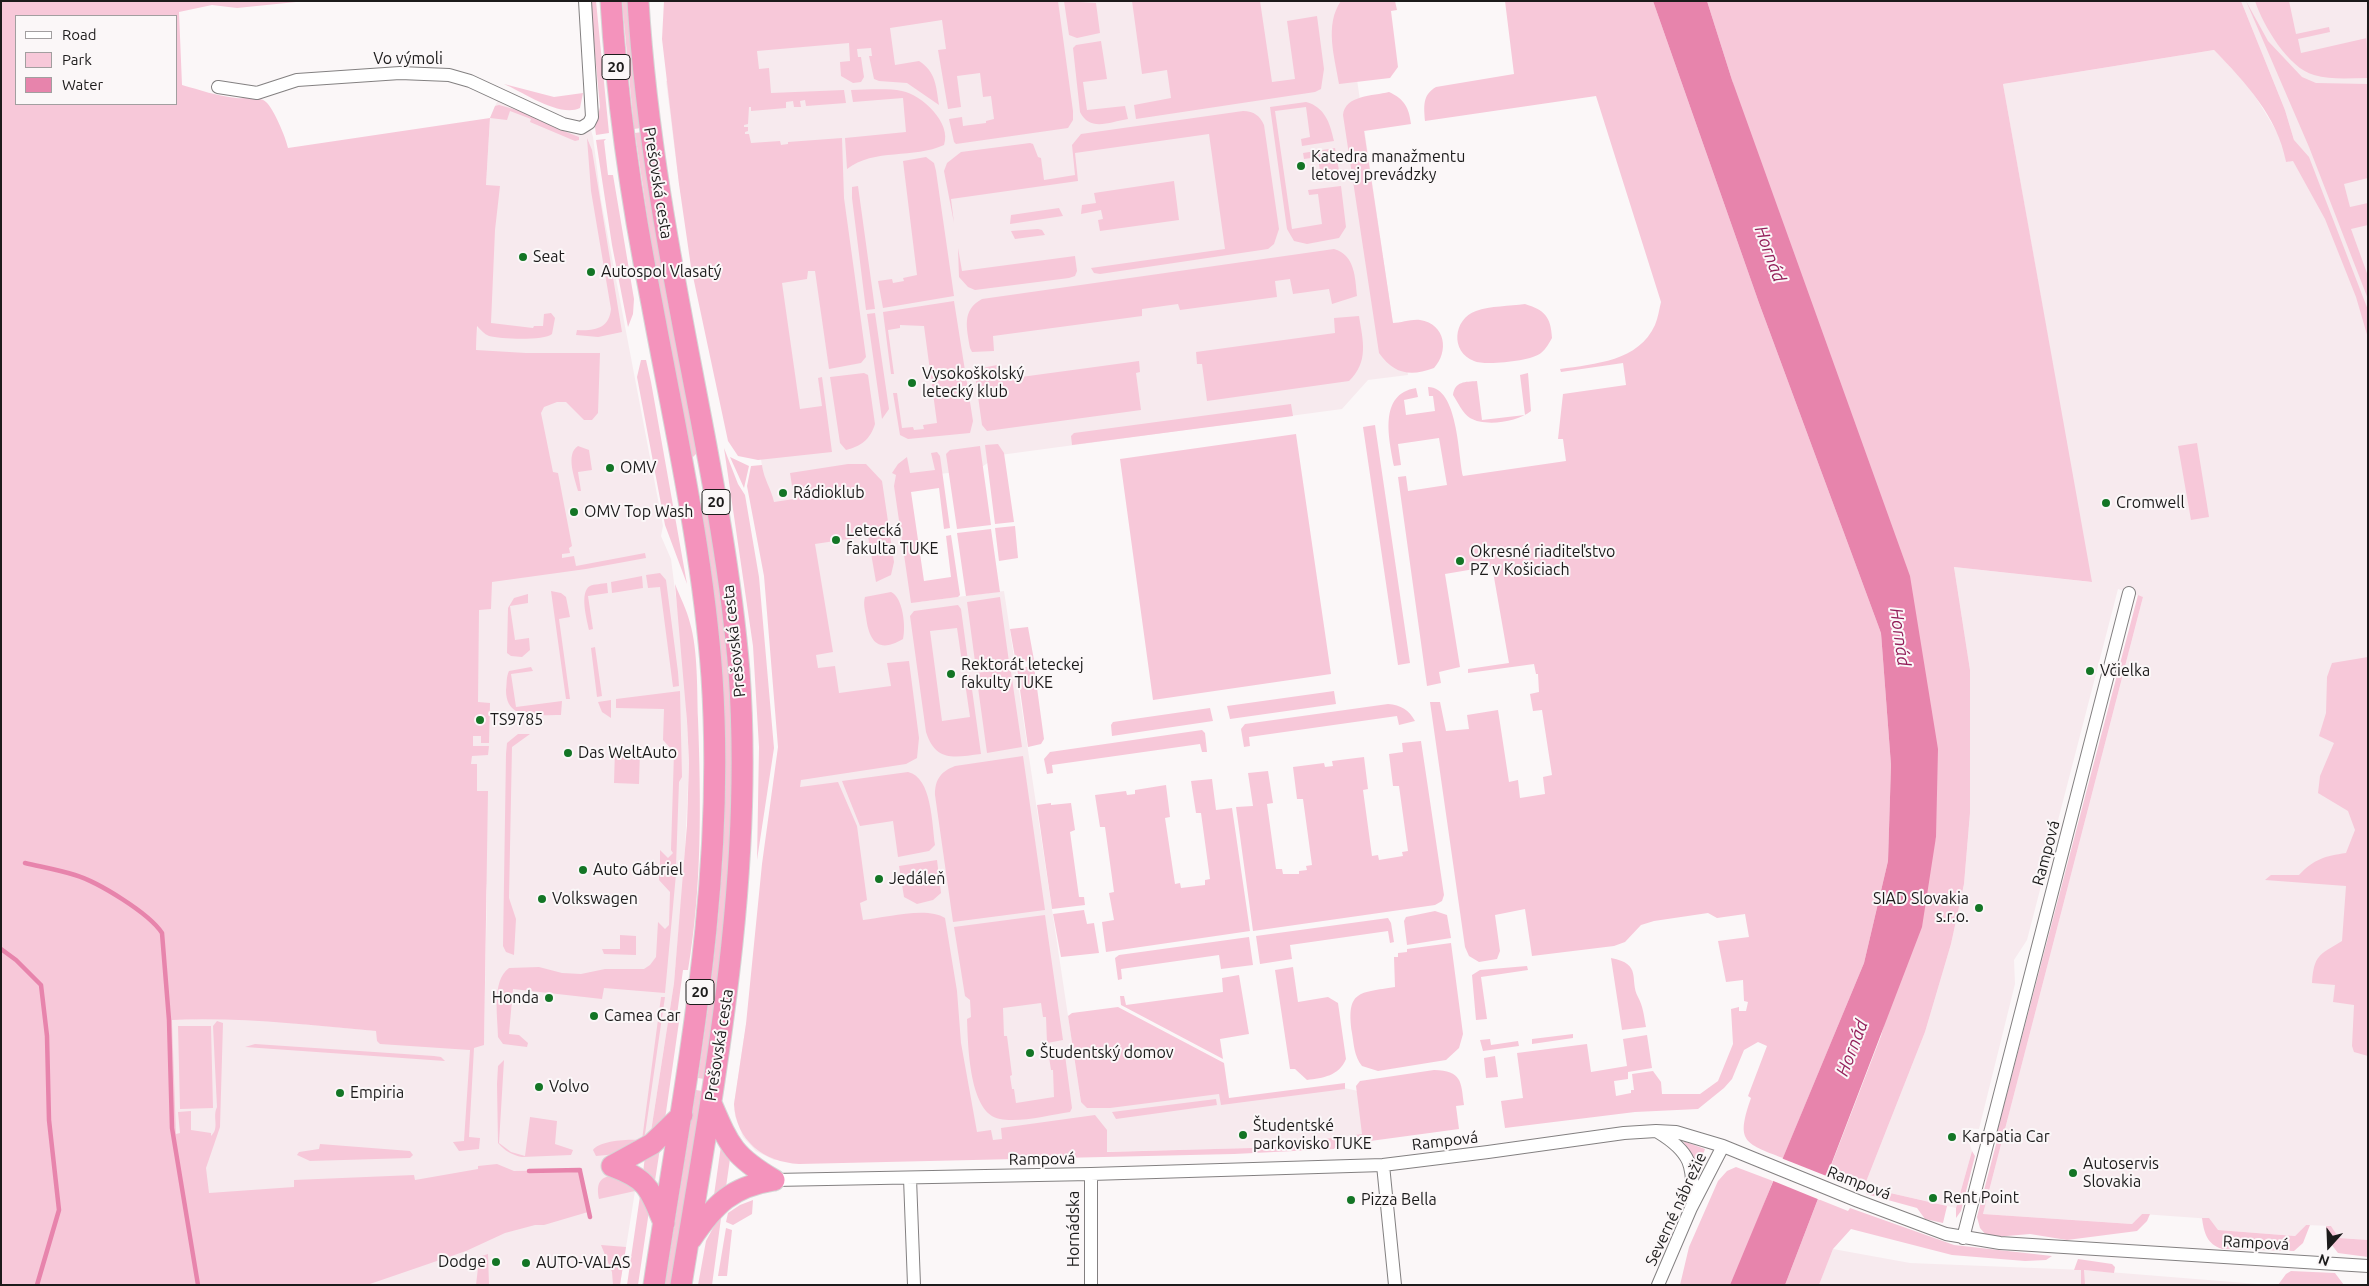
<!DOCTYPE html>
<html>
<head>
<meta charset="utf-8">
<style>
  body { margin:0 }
  #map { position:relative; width:2369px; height:1286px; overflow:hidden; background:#fbf7f8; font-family:Ubuntu,sans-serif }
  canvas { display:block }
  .frame { position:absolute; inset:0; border:2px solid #1c1b1b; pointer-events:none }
  .legend { position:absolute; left:15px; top:15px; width:162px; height:90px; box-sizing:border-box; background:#fbf7f8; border:1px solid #a29fa0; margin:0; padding:6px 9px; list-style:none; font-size:15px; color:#1c1b1b }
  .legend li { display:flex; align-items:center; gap:10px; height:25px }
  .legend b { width:25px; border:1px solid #a29fa0 }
  .north { position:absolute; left:2304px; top:1221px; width:50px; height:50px; -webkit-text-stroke:4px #fbf7f8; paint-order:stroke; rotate:200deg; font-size:14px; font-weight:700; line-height:20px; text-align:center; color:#1c1b1b }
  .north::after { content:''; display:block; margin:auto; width:18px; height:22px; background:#1c1b1b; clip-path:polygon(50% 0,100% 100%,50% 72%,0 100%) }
</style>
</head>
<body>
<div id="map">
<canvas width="2369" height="1286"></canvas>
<div class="frame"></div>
<ul class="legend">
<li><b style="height:6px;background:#fff"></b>Road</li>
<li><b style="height:14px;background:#f7c8d9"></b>Park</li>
<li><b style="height:14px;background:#e784ac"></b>Water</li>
</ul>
<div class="north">N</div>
</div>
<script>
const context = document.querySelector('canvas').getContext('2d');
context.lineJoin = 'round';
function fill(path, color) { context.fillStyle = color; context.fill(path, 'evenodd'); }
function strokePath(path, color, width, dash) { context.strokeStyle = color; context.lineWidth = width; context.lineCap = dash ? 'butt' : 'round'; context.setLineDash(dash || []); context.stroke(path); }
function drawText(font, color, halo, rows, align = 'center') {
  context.font = font + ' Ubuntu,sans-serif'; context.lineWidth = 4; context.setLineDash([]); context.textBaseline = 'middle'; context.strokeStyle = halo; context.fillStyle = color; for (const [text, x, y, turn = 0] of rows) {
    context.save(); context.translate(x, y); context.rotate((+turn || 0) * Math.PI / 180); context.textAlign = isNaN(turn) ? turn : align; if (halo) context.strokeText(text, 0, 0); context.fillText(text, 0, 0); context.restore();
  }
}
fill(new Path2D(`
  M 860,1 L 1371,1 L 1346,5 L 1393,324 L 1402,339 L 1408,375 L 1368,380 L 1342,409 L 1000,455 L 977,470 L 901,478 L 918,602 L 1004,591 L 1081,1102 L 1222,1089 L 1224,1104 L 1344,1088 L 1363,1092 L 1363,1142 L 1355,1135 L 1343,1137 L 1337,1146 L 774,1160 L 756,1151 L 743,1137 L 735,1116 L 734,1104 L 746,1024 L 787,879 L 764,480 L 761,459 L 689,238 L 679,184 L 666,81 Z
  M 2241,1 L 2368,1 L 2368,1240 L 2339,1238 L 2331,1226 L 2306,1225 L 2295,1236 L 2217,1230 L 2209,1219 L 2198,1218 L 2142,1214 L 2132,1224 L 1983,1214 L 2143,597 L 2118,589 L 2027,940 L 2014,960 L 2015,984 L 1979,1129 L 1964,1128 L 1972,1151 L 1956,1208 L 1864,1187 L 1925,1032 L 1951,944 L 1964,884 L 1970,813 L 1970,670 L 1954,567 L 2091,582 L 2003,84 L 2214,50 L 2249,86 L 2283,142 L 2286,162 L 2293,160 L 2294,140 L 2285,110 Z
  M 500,95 L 563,124 L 589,123 L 593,137 L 601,200 L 663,526 L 661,536 L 671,559 L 684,661 L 689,762 L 684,871 L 674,983 L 650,1138 L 626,1153 L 636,1185 L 620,1285 L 367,1285 L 185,1194 L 174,1120 L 172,1020 L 219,1018 L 261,1020 L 484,1041 L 487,890 L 469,770 L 474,716 L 475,620 L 478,599 L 476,350 L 490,118 Z
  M 1833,1249 L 1910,1263 L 2084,1270 L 2270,1285 L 1819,1285 Z`), '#f7eaee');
fill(new Path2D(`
  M 1,1 L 306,1 L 237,8 L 212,5 L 179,12 L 182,85 C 200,90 217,96 236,98 C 245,99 259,96 266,102 C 274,109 286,138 288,148 L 490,118 L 495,106 L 499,105 L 539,116 L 551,126 L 579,137 L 579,140 L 575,141 L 530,122 L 531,119 L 510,111 L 507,120 L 490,118 L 486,185 L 500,186 L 495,230 L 491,323 L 533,328 L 534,326 L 543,326 L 544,314 L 551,313 L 555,318 L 552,334 C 544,341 500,339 489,336 C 484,334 481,330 477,326 L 476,350 L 526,353 L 600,353 L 598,413 L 592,420 L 584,420 L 566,402 L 557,402 L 544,407 L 541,413 L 553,472 L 558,473 L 572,546 L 569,548 L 570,553 L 562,554 L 562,558 L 574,556 L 576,566 L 645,553 L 646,558 L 586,569 L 492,582 L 491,609 L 479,610 L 478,702 L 490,703 L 489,743 L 481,743 L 481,736 L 473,736 L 473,746 L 489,746 L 488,755 L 472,756 L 471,764 L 477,764 L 477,791 L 488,791 L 484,1045 L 474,1048 L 469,1137 L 480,1138 L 479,1149 L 459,1151 L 453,1142 L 464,1141 L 470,1050 L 380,1044 L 377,1041 L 376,1031 C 308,1025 241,1017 172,1020 L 176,1134 L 180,1133 L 178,1112 L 191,1111 L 191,1130 L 211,1133 L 211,1136 C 220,1128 212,1117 217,1107 L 213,1026 L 217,1021 L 223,1023 L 220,1127 L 206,1168 L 209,1193 L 294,1187 L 294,1180 L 414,1175 L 415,1180 L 478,1169 L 478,1166 L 497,1164 L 514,1171 L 578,1170 L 588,1212 L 544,1225 L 535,1225 L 505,1233 L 466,1251 L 367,1285 L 1,1285 ZM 16,16 L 176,16 L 176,104 L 16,104 Z
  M 590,1 L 596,1 L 609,133 L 596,135 L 595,127 L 600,107 Z
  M 622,1 L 628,1 L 641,128 L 634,129 Z
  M 664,1 L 1058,1 L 1073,111 L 1073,120 L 1068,128 L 956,144 L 954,142 L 949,119 L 962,117 L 963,126 L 986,123 L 986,121 L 994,119 L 991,96 L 983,97 L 980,73 L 957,76 L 961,107 L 948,109 L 938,50 L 946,49 L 942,20 L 890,28 L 895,65 L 919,61 C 936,72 936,86 939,105 L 907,83 L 879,81 L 874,79 L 869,56 L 872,56 L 871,48 L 857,49 L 858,57 L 861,57 L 864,77 L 861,82 L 853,83 L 841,76 L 840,62 L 850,61 L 849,43 L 757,51 L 759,69 L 769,68 L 771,93 L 844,90 L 846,103 L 806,106 L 805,100 L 800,101 L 801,107 L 794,107 L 793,101 L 786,102 L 786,108 L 751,111 L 751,107 L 749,107 L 748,124 L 744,125 L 744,127 L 748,127 L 748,131 L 745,132 L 745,134 L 749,134 L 751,143 L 780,141 L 781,145 L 788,144 L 788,142 L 842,138 L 844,198 L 866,357 L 861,363 L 829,369 L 815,271 L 808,271 L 807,279 L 782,283 L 800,409 L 822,406 L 818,378 L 822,377 L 832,452 L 758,460 L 738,456 L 728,441 L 691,267 L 679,184 L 662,39 Z
  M 1064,1 L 1096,3 L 1100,33 L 1077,38 L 1069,35 Z
  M 1132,1 L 1260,1 L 1272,82 L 1295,79 L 1287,21 L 1317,16 L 1324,69 L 1321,89 L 1315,92 L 1136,119 L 1134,105 L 1171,98 L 1167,70 L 1142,74 Z
  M 1341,1 L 1395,1 L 1397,10 L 1391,11 L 1398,67 L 1390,78 L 1339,84 C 1335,58 1324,25 1341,1 Z
  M 1505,1 L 1653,1 L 1759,303 L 1881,633 L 1891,765 L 1888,861 L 1864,963 L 1783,1158 C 1743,1143 1736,1141 1751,1098 L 1748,1096 L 1767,1046 L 1758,1042 L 1744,1050 L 1732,1079 L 1724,1088 L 1698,1109 L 1635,1112 L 1505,1128 L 1501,1101 L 1523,1098 L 1517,1053 L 1587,1044 L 1591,1072 L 1627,1066 L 1623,1039 L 1647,1035 L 1652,1068 L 1628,1072 L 1628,1079 L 1614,1081 L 1616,1096 L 1631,1093 L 1631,1090 L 1634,1090 L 1632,1074 L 1653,1071 L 1661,1082 L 1662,1094 L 1700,1094 L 1718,1081 L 1733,1044 L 1731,1009 L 1739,1007 L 1739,1011 L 1746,1011 L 1748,1002 L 1744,1001 L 1743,980 L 1726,982 L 1718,941 L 1749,937 L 1745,914 L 1717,918 L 1708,913 L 1654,921 L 1641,925 L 1625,942 L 1614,946 L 1532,956 L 1525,909 L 1495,915 L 1500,951 L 1497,959 L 1479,962 L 1469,956 L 1465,947 L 1430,702 L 1440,702 L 1446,731 L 1469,729 L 1467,715 L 1498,710 L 1509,782 L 1518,780 L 1520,798 L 1545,794 L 1543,777 L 1552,775 L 1542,710 L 1533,711 L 1530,694 L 1539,692 L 1538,674 L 1536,674 L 1534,664 L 1468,673 L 1468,669 L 1509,663 L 1492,566 L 1445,574 L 1460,667 L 1439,672 L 1441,683 L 1427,686 L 1398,477 L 1406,476 L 1408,491 L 1447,485 L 1439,438 L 1398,444 L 1401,465 L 1394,466 C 1389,439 1378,394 1416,388 L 1418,397 L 1404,400 L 1406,415 L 1435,411 L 1433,396 L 1429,396 L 1428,387 C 1458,387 1458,455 1463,476 L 1566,461 L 1563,439 L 1558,439 L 1563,394 L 1626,385 L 1623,363 L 1561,372 L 1560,369 C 1595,364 1639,361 1655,325 C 1658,318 1659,310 1661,302 L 1596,96 L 1425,121 C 1424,107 1422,95 1436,87 L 1514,74 Z
  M 1707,1 L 2241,1 L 2285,110 L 2294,140 L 2309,157 L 2368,310 L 2368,338 L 2356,297 L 2325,219 L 2293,161 L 2286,162 C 2278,117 2245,82 2214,50 L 2003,84 L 2092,582 L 1954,567 L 1970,670 L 1970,813 L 1964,884 L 1951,944 L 1925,1032 L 1864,1187 L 1947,1206 L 1943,1223 L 1925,1219 L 1917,1208 L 1866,1194 L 1867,1191 L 1863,1189 L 1827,1176 L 1881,1036 L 1936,837 L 1732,80 Z
  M 2246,1 L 2268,41 L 2302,77 L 2316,83 L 2368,84 L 2368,178 L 2344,184 L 2350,207 L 2368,203 L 2368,225 L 2351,229 L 2368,276 L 2368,299 L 2309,147 Z
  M 2255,1 L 2289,1 L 2296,34 L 2329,27 L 2330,32 L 2298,39 L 2301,53 L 2367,38 L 2366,22 L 2368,78 C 2350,78 2331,80 2314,75 C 2288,68 2263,25 2255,1 Z
  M 1101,41 L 1107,79 L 1083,82 L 1087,110 L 1125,106 L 1128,119 C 1109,122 1090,132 1080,112 L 1073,48 L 1076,45 Z
  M 504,84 L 554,97 L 583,93 L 580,108 C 560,118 523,92 504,84 Z
  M 851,90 C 867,90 886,88 902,91 C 922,95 952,123 944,145 C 914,159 874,148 847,169 L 845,138 L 906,132 L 903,98 L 853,102 Z
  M 1389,92 C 1404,99 1409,107 1411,124 L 1364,131 L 1393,323 C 1401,323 1411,319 1420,320 C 1446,324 1449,352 1434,368 C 1410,377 1394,374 1379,353 L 1343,115 C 1345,95 1373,96 1389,92 Z
  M 1306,102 C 1325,107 1330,123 1334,141 L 1302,146 L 1301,139 L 1310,137 L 1306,107 L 1275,111 L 1292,229 L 1322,224 L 1318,194 L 1309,195 L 1308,190 L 1341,186 L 1346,227 L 1339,238 L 1307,244 L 1294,241 L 1287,229 L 1270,107 Z
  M 1243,111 C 1254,111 1260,116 1264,125 L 1279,229 L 1274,244 L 1268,249 L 1100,274 L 1094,273 L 1091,268 L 1225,249 L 1209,134 L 1075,153 L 1078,181 L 951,199 L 954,223 L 944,171 L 947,163 L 961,152 L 1030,143 L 1033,144 L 1038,157 L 1041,158 L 1044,180 L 1075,175 L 1072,145 L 1081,134 Z
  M 642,132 L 698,452 L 693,457 L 690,454 L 650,235 L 635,133 Z
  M 587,138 L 592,150 L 622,332 L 598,337 L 576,335 L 577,330 C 594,331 609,329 611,309 L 591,191 Z
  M 606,139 L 604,141 L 608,175 L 613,175 L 634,299 L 633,314 L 628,327 L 612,245 L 596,140 Z
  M 1335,148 L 1340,176 L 1321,179 L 1318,157 L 1304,159 L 1303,153 Z
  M 926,157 L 934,163 L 936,171 L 954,296 L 883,308 L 878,281 L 892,279 L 893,283 L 904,281 L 903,278 L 917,275 L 903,161 Z
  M 1174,181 L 1179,220 L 1100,231 L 1098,220 L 1103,219 L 1101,210 L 1081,214 L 1082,205 L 1096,203 L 1094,193 Z
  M 858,186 L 875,309 L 866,310 L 852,198 L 852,187 Z
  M 1059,208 L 1063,216 L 1010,224 L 1011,215 Z
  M 1038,229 L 1042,230 L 1045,235 L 1015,239 L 1011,231 Z
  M 958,248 L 962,271 L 1075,256 L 1077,271 L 1075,276 L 1069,278 L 975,290 L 968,287 L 959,277 Z
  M 1334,249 C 1355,255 1355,277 1357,296 L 1332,304 L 1329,289 L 1293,294 L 1290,279 L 1275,281 L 1277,297 L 1180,310 L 1178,304 L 1142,309 L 1142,316 L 993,336 L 994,351 L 972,352 L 970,348 C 967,329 961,310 982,299 Z
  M 954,301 L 973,421 L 970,433 L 908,439 L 900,435 L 893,393 L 897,393 L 902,428 L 913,427 L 914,430 L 924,429 L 923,425 L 937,423 L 924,326 L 900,325 L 900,328 L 888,330 L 894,374 L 891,374 L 883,312 Z
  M 1525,304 C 1544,310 1551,316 1552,338 C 1549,343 1546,349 1541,353 C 1532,361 1485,366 1474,361 C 1450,352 1453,319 1476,311 C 1490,306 1510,306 1525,304 Z
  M 875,313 L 889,409 L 882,419 L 867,314 Z
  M 1359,316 C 1363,341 1369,362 1349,381 L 1207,401 L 1202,364 L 1197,364 L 1196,352 L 1335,333 L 1334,318 Z
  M 641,360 L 646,360 L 651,382 L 687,584 L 665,525 L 637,377 Z
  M 1139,361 L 1140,372 L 1136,373 L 1141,410 L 987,431 L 982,425 L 975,375 L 982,368 L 997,365 L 999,380 Z
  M 864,373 L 868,375 L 875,424 C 870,440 861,446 846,450 L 840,443 L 830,377 Z
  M 1528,373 L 1531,411 C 1518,422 1485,427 1470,418 C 1463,414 1457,401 1453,395 C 1455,381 1465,382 1477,381 L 1482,420 L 1525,415 L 1520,375 Z
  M 1291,404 L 1293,416 L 1072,445 L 1071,436 L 1074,433 Z
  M 1375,425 L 1410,663 L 1398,665 L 1363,427 Z
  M 1296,434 L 1331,674 L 1153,700 L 1120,459 Z
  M 2197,443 L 2209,517 L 2191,520 L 2178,446 Z
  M 998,444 L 1004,453 L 1014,522 L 995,524 L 985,445 Z
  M 578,446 L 589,450 L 592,470 L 578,472 L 581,491 L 578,491 C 575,479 565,454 578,446 Z
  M 980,446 L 991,525 L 957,529 L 946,454 L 950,450 Z
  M 724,448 L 738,484 L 745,495 L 759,577 L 774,748 L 757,860 L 759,747 L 753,646 Z
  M 937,452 L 940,456 L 950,528 L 944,529 L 939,488 L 911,492 L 924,581 L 951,577 L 946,536 L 951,535 L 960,595 L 958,597 L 911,603 L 894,486 L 896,475 L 892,473 L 898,464 L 907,457 L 910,473 L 935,470 L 931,453 Z
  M 730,457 L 749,466 L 744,488 Z
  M 848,464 L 866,464 L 882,481 L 894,562 L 891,575 L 876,582 L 868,536 L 815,544 L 833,652 L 816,655 L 818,668 L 835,666 L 839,693 L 891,686 L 887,663 L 909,661 L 919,738 L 917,758 L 906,764 L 801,780 L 800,787 L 838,782 L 857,826 L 867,900 L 860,903 L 863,920 C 884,918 927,906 945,918 L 957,991 L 961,1043 L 977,1132 L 991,1130 L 993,1140 L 1002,1139 L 1001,1128 L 1095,1115 L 1107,1130 L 1107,1152 L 1323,1146 L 1323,1139 L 1343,1137 L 1334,1149 L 1234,1154 L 799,1164 C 764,1162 736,1141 734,1104 L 746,1024 L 762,864 L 778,747 L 764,576 L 747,486 L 751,466 L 762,465 C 764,480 771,488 774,502 L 794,499 L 790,473 Z
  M 703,502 L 707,509 C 722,604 735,700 732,796 C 730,892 717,985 704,1079 L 698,1078 C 717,954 730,832 724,706 C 720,639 709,571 700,504 Z
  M 1015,526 L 1018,558 L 999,561 L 995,528 Z
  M 991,529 L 1000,592 L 966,596 L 957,533 Z
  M 660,573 L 666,580 L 678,672 L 679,686 L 673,687 L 660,587 L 648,588 L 646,575 Z
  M 642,576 L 643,588 L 612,593 L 611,582 Z
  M 607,583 L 608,593 L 588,596 L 593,629 L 589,630 C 587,620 579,592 590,586 C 594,584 602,584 607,583 Z
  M 675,584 C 680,597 687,610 690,623 C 698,650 697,691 698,719 C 701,802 702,887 688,970 L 683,970 L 677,1015 L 680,1015 L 665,1119 L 650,1138 L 674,983 L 687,825 L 689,762 L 687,721 Z
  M 551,591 L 561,593 L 566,597 L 570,617 L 559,619 L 570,699 L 566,699 Z
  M 891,592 C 903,597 906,627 903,639 C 878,654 869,641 866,617 C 865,610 863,604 865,597 Z
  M 528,594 L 528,603 L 510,606 L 515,640 L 529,638 L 530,650 L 522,657 L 511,656 L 507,653 L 508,608 L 514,598 Z
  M 2138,595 L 2143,597 L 1983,1214 L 2132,1224 L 2142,1214 L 2150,1214 L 2147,1221 L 2137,1231 L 2067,1240 L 2030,1234 L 1995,1237 L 1986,1235 L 1980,1228 L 1977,1217 L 1999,1133 L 1997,1132 Z
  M 1000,597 L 1009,662 L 1007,665 L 976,669 L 967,602 Z
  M 958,605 L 961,609 L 969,668 L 963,669 L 957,628 L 930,631 L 942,721 L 970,717 L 964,676 L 970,675 L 981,754 C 955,757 936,763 926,732 L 910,616 L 914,611 Z
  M 1028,627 L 1034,660 L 1016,663 L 1010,629 Z
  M 595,647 L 602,696 L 597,697 L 591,648 Z
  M 2368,657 L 2368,1056 L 2354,1052 L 2352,1046 L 2354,1005 L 2333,1002 L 2335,985 L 2312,983 C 2314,955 2319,955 2342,941 L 2346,886 L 2265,880 L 2271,875 L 2299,875 C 2314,859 2325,856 2346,853 L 2355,830 L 2348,811 L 2318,793 L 2320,776 L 2334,743 L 2319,736 L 2326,713 L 2327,677 L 2332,663 Z
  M 1034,666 L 1044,739 L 1041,744 L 1028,747 L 1017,668 Z
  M 531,667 L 533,671 L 511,674 L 516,707 L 562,701 L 561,715 C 538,714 506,722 506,690 C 507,684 506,677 509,671 Z
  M 1007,669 L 1011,672 L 1022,747 L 987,753 L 976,673 Z
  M 680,691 L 682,777 L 679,782 L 676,866 L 660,867 L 660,850 L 668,858 L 673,853 L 671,850 L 674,752 L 663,740 L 664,709 L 616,708 L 616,699 Z
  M 1334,691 L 1336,704 L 1230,719 L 1227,706 Z
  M 611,700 L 611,718 L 602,712 L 598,702 Z
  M 1388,704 C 1401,705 1409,710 1415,721 L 1399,725 L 1397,716 L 1249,737 L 1250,746 L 1244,747 L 1241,729 L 1245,724 Z
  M 1210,708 L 1213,721 L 1112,736 L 1111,725 L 1113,722 Z
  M 1202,730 L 1205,733 L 1207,752 L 1202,752 L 1200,744 L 1052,765 L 1053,773 L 1047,774 L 1044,759 L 1050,752 Z
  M 518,734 L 530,734 L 512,747 L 509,898 L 516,919 L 514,955 L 506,952 L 503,946 L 506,754 L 507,743 Z
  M 1421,741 L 1444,895 L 1442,901 L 1435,905 L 1253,931 L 1236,807 L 1253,806 L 1248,773 L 1268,771 L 1273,803 L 1267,804 L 1276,869 L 1282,869 L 1283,874 L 1299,874 L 1299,871 L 1307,870 L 1306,866 L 1312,865 L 1303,799 L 1297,799 L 1293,767 L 1324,763 L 1325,767 L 1333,766 L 1332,761 L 1364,757 L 1368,789 L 1363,790 L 1372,856 L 1378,855 L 1379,860 L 1403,856 L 1402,852 L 1408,851 L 1399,786 L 1393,786 L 1389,754 L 1403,752 L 1402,743 Z
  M 615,749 L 640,750 L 639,784 L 614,783 Z
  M 1023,756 L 1045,910 L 953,922 L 935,795 C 935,780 940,772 955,766 Z
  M 908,772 C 932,777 932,825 935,845 L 929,851 L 898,857 L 893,821 L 860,826 L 842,781 Z
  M 1212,779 L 1216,810 L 1232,808 L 1250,931 L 1106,952 L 1102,922 L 1114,920 L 1109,893 L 1114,892 L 1105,827 L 1100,827 L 1095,795 L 1126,791 L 1127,795 L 1135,794 L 1135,790 L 1166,785 L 1170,817 L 1165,818 L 1175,884 L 1180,883 L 1181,888 L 1205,885 L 1205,880 L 1210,879 L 1201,813 L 1196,813 L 1191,781 Z
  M 1051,803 L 1051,805 L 1071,803 L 1075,830 L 1070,832 L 1079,897 L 1084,897 L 1085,905 L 1052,909 L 1037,805 Z
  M 937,860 L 941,893 L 933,900 L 917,904 L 904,897 L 899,866 Z
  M 659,874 L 676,874 L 665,993 L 604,988 L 602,999 L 513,989 L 509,1034 L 519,1035 L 528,1043 L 527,1047 L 503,1044 L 498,1037 C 498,1018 491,981 509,968 L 539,967 L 562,973 L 581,974 L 605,969 L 644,969 L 650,965 L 656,957 L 658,922 L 665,929 L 669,925 L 670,892 L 659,880 Z
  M 1084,910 L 1087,924 L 1094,923 L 1099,953 L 1061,957 L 1053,914 Z
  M 1435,911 L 1447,915 L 1451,938 L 1407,945 L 1404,921 L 1406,917 Z
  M 1045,915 L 1063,1040 L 1047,1043 L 1046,1017 L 1043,1017 L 1041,1003 L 1003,1008 L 1004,1036 L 1007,1036 L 1012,1075 L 1010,1076 L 1012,1089 L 1014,1089 L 1016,1103 L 1054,1097 L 1053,1070 L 1051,1070 L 1049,1057 L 1065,1055 L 1072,1108 L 1070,1112 C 1050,1115 1019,1123 1000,1119 C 969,1114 968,1045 967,1019 L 971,1017 L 970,1000 L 965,996 L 954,927 Z
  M 1388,918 L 1391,923 L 1394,942 L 1390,943 L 1388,931 L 1290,945 L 1292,959 L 1260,964 L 1256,936 Z
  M 620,935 L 636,936 L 636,955 L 604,954 L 602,949 L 620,949 Z
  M 1249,937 L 1253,965 L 1221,969 L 1219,955 L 1121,969 L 1122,979 L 1118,980 L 1115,958 L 1119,955 Z
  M 1451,943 L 1463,1034 L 1459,1048 L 1446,1060 L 1378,1071 L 1362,1066 C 1354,1056 1354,1045 1352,1033 C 1346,990 1359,993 1395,987 L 1394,957 L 1398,957 L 1398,953 L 1407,952 L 1407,949 Z
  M 1611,958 C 1643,964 1629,980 1638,997 C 1643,1006 1644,1016 1646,1027 L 1622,1030 Z
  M 1527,966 L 1528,970 L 1481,977 L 1487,1019 L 1476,1020 L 1472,975 L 1480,970 Z
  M 1293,967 L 1298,1002 L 1328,997 L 1338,1003 L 1346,1059 C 1339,1076 1323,1078 1307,1080 L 1295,1069 L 1290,1069 L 1275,970 Z
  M 1239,975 L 1249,1034 L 1220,1039 L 1223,1059 L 1121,1005 L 1120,996 L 1124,996 L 1126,1005 L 1223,992 L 1222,978 Z
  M 661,997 L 665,997 L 644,1141 L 617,1154 L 596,1156 L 593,1150 C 600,1140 631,1139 642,1140 Z
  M 1118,1007 L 1224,1063 L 1229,1098 L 1345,1083 L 1345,1089 L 1221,1105 L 1219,1094 L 1110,1108 L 1087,1108 L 1081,1102 L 1068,1016 L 1072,1013 Z
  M 178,1026 L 211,1026 L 213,1108 L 180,1109 Z
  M 1573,1034 L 1573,1038 L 1532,1044 L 1532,1039 Z
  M 1490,1039 L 1491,1045 L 1518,1041 L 1519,1046 L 1483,1051 L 1480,1040 Z
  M 255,1044 L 434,1056 L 441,1057 L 445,1061 L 245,1047 Z
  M 1495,1056 L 1498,1077 L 1486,1078 L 1484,1058 Z
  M 504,1060 L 499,1143 L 511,1152 L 525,1156 L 530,1117 L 557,1121 L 555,1144 L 573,1150 L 571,1155 L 522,1157 C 512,1155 505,1151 498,1143 L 497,1084 L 498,1066 Z
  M 1434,1070 C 1462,1071 1461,1081 1464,1105 L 1456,1106 L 1459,1129 L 1363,1142 L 1355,1135 L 1362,1134 L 1356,1086 L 1360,1081 Z
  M 696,1090 L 702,1091 L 672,1285 L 665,1285 Z
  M 1216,1099 L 1217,1105 L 1116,1119 L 1112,1112 Z
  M 1683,1141 L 1705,1149 L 1699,1166 Z
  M 661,1142 L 654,1187 L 643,1173 L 645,1156 Z
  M 320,1144 L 410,1151 L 413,1155 L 410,1158 L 310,1161 L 297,1155 L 299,1152 L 319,1149 Z
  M 721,1146 L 730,1159 L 726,1187 L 714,1195 Z
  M 1972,1151 L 1975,1156 L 1961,1211 L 1956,1218 L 1956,1208 Z
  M 1736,1167 L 1773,1181 L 1732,1285 L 1680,1285 L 1689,1247 L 1718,1181 L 1727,1171 Z
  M 609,1176 L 636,1185 L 635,1191 L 599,1199 C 597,1188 597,1179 609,1176 Z
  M 641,1189 L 649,1211 L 638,1285 L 627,1285 Z
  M 1818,1199 L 1848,1211 L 1850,1208 L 1954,1245 L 2052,1256 L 2046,1260 L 2025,1261 L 1952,1255 L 1851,1229 L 1833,1249 L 1819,1285 L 1785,1285 Z
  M 753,1200 L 752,1214 L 733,1225 L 726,1222 L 728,1213 L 740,1205 Z
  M 722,1211 L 712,1285 L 698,1285 L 706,1241 Z
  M 2202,1218 L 2209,1218 L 2218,1230 L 2295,1236 L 2306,1225 L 2310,1225 L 2303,1243 L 2294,1251 L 2222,1249 C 2207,1244 2204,1233 2202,1218 Z
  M 2326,1226 L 2331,1226 L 2339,1238 L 2368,1240 L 2368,1257 L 2338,1253 L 2328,1240 Z
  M 726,1228 L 732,1230 L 727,1276 L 718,1276 Z
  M 601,1245 L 626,1247 L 620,1285 L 613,1285 L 612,1272 Z
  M 488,1254 L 489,1285 L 476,1285 L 478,1268 L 466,1269 L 472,1259 Z
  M 2078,1259 L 2112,1264 L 2115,1267 L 2114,1273 L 2084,1270 L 2085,1285 L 2081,1285 L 2081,1270 L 2074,1270 Z
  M 2291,1271 L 2335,1273 L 2344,1285 L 2278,1285 L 2286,1274 Z`), '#f7c8d9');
fill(new Path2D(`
  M 1653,1 L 1707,1 L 1732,80 L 1910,576 L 1938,749 L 1936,837 L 1922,927 L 1785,1285 L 1730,1285 L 1864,963 L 1888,861 L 1891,765 L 1881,633 L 1759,303 Z`), '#e784ac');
fill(new Path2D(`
  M 1781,1158 L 1829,1177 L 1820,1200 L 1771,1180 Z`), '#fbf7f8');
strokePath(new Path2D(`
  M 25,863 C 42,867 59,870 75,875 C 98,882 149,913 162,933 L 169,1020 L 172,1128 L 198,1285
  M 1,949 L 16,960 L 41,985 L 47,1036 L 49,1120 L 59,1210 L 37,1285
  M 529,1171 L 580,1170
  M 580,1171 L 590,1217`), '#e784ac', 4.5);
const minor = new Path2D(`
  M 218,87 L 257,93 L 297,80 L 400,73 L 449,75 L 470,81 L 563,124 L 581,128 L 589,123 L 592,117 L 585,1
  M 1658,1132 C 1691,1152 1694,1166 1692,1202
  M 1383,1165 L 1395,1285
  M 1091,1174 L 1091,1285
  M 910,1178 L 914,1285
  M 774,1180 L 1091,1174 L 1383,1165 L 1488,1152 L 1624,1133 L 1656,1131 L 1676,1132 L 1723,1146 L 1858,1201 L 1946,1234 L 2000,1243 L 2368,1266
  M 1963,1238 L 2129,593
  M 1658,1285 L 1691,1208 L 1723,1146`);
const trunk = new Path2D(`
  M 611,1 C 617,103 632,204 652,304 C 675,428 703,552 712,677 C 726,887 685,1079 654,1285
  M 638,1 C 646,132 670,259 695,388 C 713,481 731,575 739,671 C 754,878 714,1081 681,1285
  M 711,1103 C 729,1145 733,1156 774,1180
  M 612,1166 L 652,1144 L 682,1115
  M 612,1166 C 649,1180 649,1188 664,1223
  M 691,1239 C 715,1204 731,1187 774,1180`);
strokePath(minor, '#838081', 14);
strokePath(trunk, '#d6d6d6', 23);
strokePath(minor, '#fff', 12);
strokePath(trunk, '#f493bc', 21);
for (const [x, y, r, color] of [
  [1301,166,5,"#137525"],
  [523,257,5,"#137525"],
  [591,272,5,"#137525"],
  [912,383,5,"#137525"],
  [610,468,5,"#137525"],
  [783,493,5,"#137525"],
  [2106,503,5,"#137525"],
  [574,512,5,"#137525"],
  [836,540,5,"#137525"],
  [1460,561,5,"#137525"],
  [2090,671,5,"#137525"],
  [951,674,5,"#137525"],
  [480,720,5,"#137525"],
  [568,753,5,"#137525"],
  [583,870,5,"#137525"],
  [879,879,5,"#137525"],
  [542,899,5,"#137525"],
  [1979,908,5,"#137525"],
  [549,998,5,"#137525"],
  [594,1016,5,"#137525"],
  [1030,1053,5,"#137525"],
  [539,1087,5,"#137525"],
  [340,1093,5,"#137525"],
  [1243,1135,5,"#137525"],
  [1952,1137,5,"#137525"],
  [2073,1173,5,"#137525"],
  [1933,1198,5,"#137525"],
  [1351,1200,5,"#137525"],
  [496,1262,5,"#137525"],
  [526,1263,5,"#137525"]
]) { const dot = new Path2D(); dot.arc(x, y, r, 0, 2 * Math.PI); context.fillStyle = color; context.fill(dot); strokePath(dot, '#fbf7f8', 2); }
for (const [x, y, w] of [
  [616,67,28],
  [716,502,28],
  [700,992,28]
]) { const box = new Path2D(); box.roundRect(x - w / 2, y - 12.5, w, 25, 4); context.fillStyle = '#fbf7f8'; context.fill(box); strokePath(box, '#1c1b1b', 1); }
drawText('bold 15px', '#1c1b1b', null, [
  ["20",616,67],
  ["20",716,502],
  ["20",700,992]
]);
drawText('16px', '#1c1b1b', '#fbf7f8', [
  ["Vo výmoli",408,59],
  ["Prešovská cesta",658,183,81],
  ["Prešovská cesta",734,641,-96],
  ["Rampová",2046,853,-75],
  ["Prešovská cesta",719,1045,-81],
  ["Rampová",1445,1141,-7],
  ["Rampová",1042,1159,-1],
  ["Rampová",1859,1183,21],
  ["Severné nábrežie",1676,1209,-65],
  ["Hornádska",1074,1229,-90],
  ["Rampová",2256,1243,3]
]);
drawText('16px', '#1c1b1b', '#fbf7f8', [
  ["Katedra manažmentu",1311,157],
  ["letovej prevádzky",1311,175],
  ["Seat",533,257],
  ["Autospol Vlasatý",601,272],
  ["Vysokoškolský",922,374],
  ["letecký klub",922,392],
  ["OMV",620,468],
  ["Rádioklub",793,493],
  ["Cromwell",2116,503],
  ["OMV Top Wash",584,512],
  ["Letecká",846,531],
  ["fakulta TUKE",846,549],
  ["Okresné riaditeľstvo",1470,552],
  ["PZ v Košiciach",1470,570],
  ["Rektorát leteckej",961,665],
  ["fakulty TUKE",961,683],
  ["Včielka",2100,671],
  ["TS9785",490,720],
  ["Das WeltAuto",578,753],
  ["Auto Gábriel",593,870],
  ["Jedáleň",889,879],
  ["Volkswagen",552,899],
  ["SIAD Slovakia",1969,899,"right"],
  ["s.r.o.",1969,917,"right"],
  ["Honda",539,998,"right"],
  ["Camea Car",604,1016],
  ["Študentský domov",1040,1053],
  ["Volvo",549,1087],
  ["Empiria",350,1093],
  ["Študentské",1253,1126],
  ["parkovisko TUKE",1253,1144],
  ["Karpatia Car",1962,1137],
  ["Autoservis",2083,1164],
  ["Slovakia",2083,1182],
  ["Rent Point",1943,1198],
  ["Pizza Bella",1361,1200],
  ["Dodge",486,1262,"right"],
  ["AUTO-VALAS",536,1263]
], 'left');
drawText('italic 18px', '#931f5a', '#fbf7f8', [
  ["Hornád",1770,254,70],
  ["Hornád",1900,637,82],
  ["Hornád",1852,1048,-69]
]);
</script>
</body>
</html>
